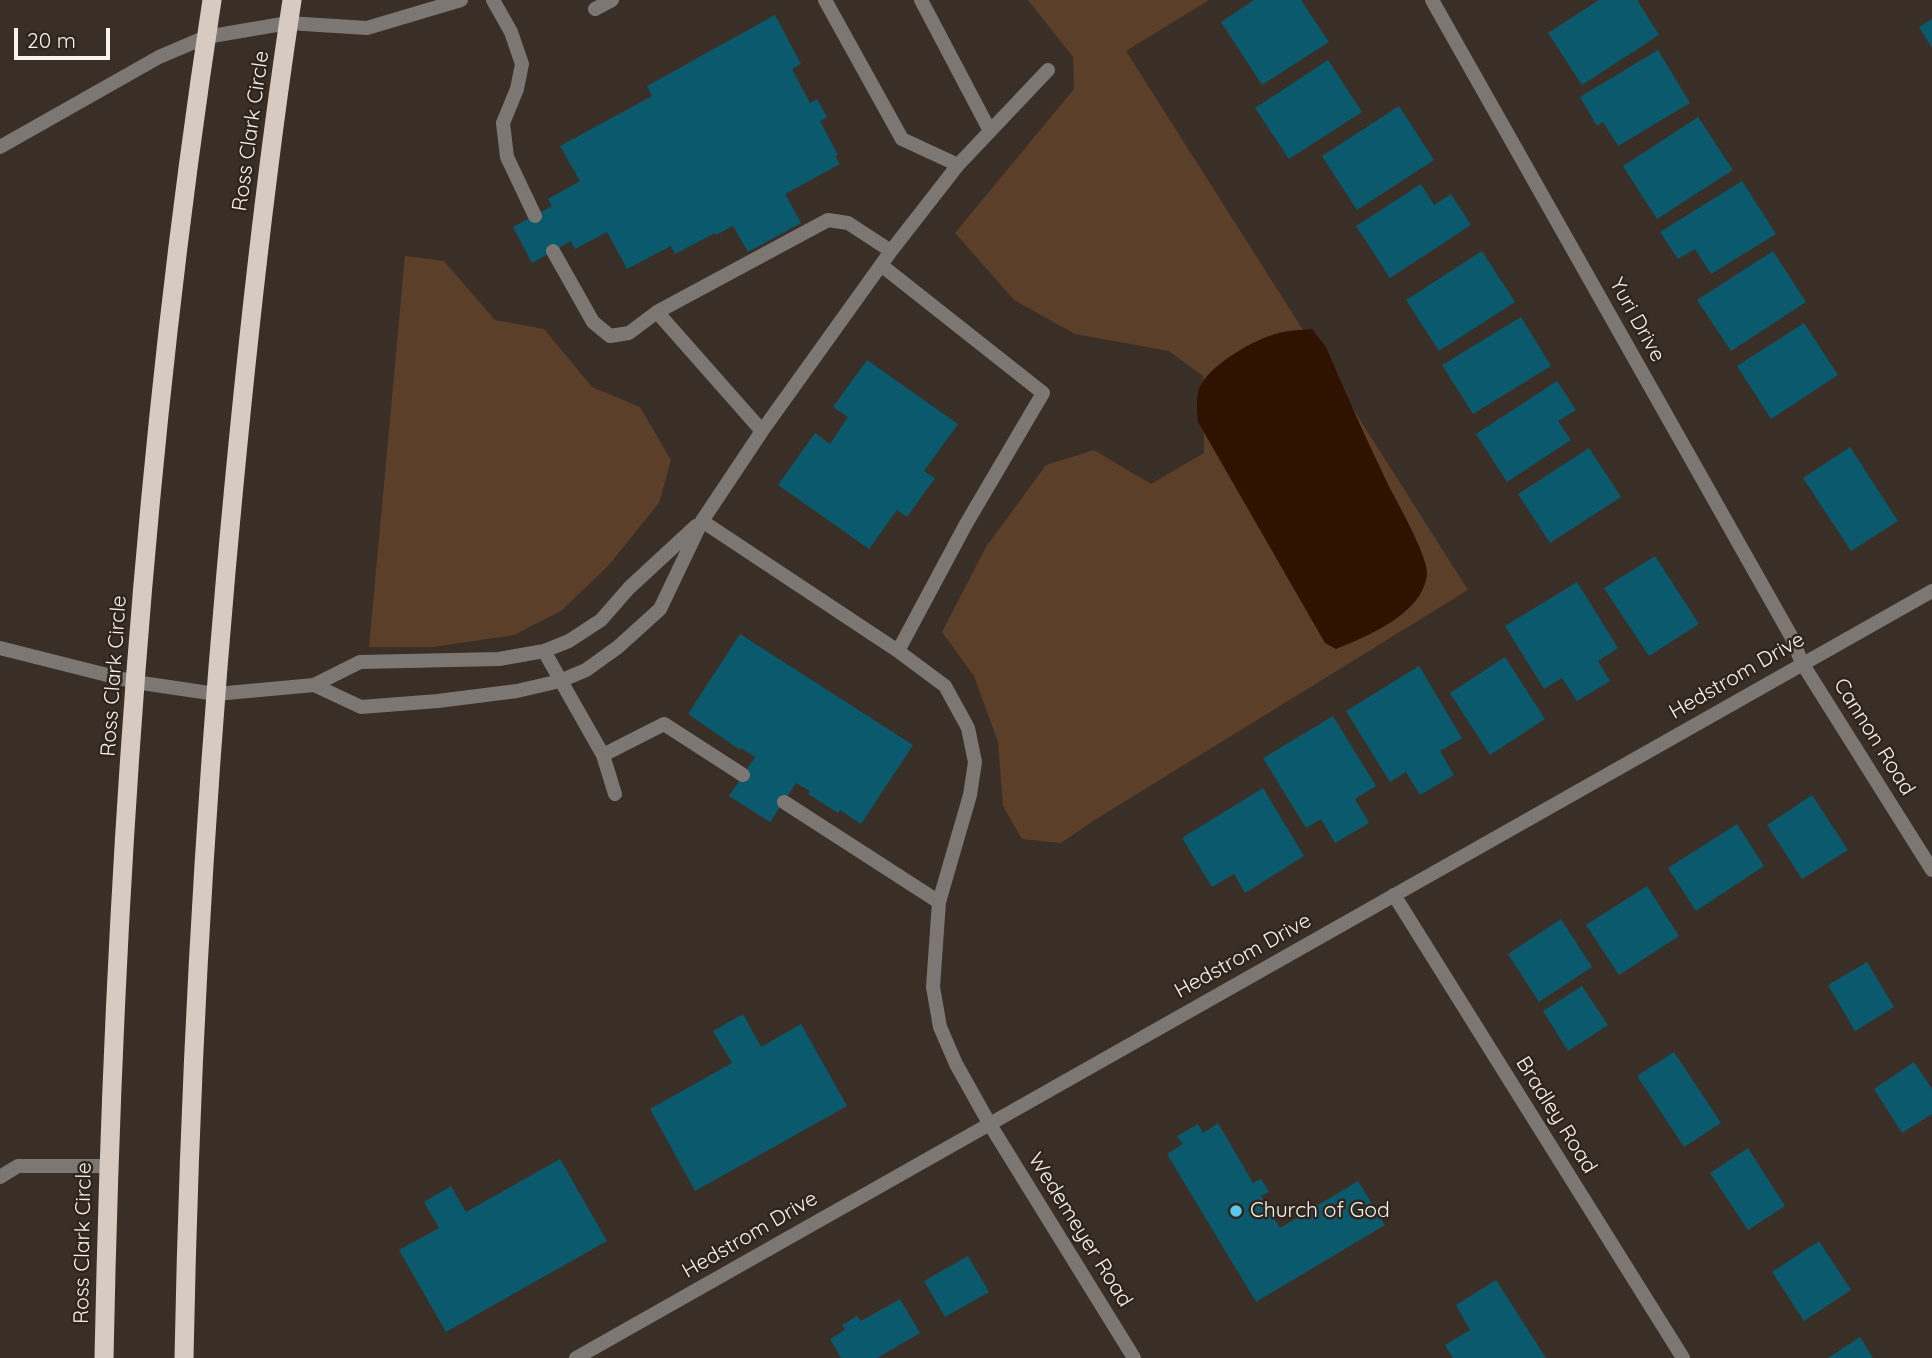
<!DOCTYPE html>
<html>
<head>
<meta charset="utf-8">
<style>
  body { margin:0 }
  #map { position:relative; width:1932px; height:1358px; overflow:hidden; background:#3a2f27; font-family:Quicksand,sans-serif }
  canvas { display:block }
  .scale { position:absolute; left:14px; top:28px; width:96px; height:32px; box-sizing:border-box; border:4px solid #faf3ee; border-top:0; padding-left:9px; font-size:21px; line-height:24px; white-space:nowrap; color:#faf3ee; -webkit-text-stroke:5px #2f251d; paint-order:stroke }
</style>
</head>
<body>
<div id="map">
<canvas width="1932" height="1358"></canvas>
<div class="scale">20 m</div>
</div>
<script>
const context = document.querySelector('canvas').getContext('2d');
context.lineJoin = 'round';
function fill(path, color) { context.fillStyle = color; context.fill(path, 'evenodd'); }
function strokePath(path, color, width, dash) { context.strokeStyle = color; context.lineWidth = width; context.lineCap = dash ? 'butt' : 'round'; context.setLineDash(dash || []); context.stroke(path); }
function drawText(font, color, halo, rows, align = 'center') {
  context.font = font + ' Quicksand,sans-serif'; context.lineWidth = 5; context.setLineDash([]); context.textBaseline = 'middle'; context.strokeStyle = halo; context.fillStyle = color; for (const [text, x, y, turn = 0] of rows) {
    context.save(); context.translate(x, y); context.rotate((+turn || 0) * Math.PI / 180); context.textAlign = isNaN(turn) ? turn : align; if (halo) context.strokeText(text, 0, 0); context.fillText(text, 0, 0); context.restore();
  }
}
fill(new Path2D(`
  M 1028,0 L 1209,0 L 1126,51 L 1468,590 L 1093,821 L 1061,843 L 1022,839 L 1003,806 L 998,742 L 974,676 L 942,632 L 986,547 L 1046,465 L 1094,450 L 1151,484 L 1204,453 L 1203,376 L 1169,351 L 1075,334 L 1014,300 L 955,233 L 1074,89 L 1073,57 Z
  M 405,256 L 444,261 L 495,320 L 544,329 L 592,387 L 640,407 L 671,460 L 659,503 L 608,566 L 561,611 L 514,635 L 433,647 L 369,647 Z`), '#5b3f28');
fill(new Path2D(`
  M 1312,329 L 1326,347 C 1345,391 1364,435 1385,478 C 1394,498 1429,556 1427,575 C 1422,614 1368,636 1336,649 L 1325,643 L 1198,422 C 1197,411 1196,400 1199,389 C 1207,366 1256,338 1279,333 C 1290,330 1302,330 1312,329 Z`), '#2f1300');
fill(new Path2D(`
  M 1254,0 L 1301,0 L 1329,42 L 1262,85 L 1221,22 Z
  M 1599,0 L 1637,0 L 1659,35 L 1582,85 L 1548,33 Z
  M 775,15 L 801,64 L 792,69 L 810,103 L 817,99 L 827,117 L 820,121 L 838,155 L 835,156 L 840,164 L 785,194 L 801,223 L 748,252 L 733,226 L 716,235 L 715,233 L 675,254 L 671,246 L 627,269 L 607,232 L 575,249 L 571,241 L 532,263 L 513,227 L 552,206 L 548,199 L 580,181 L 560,146 L 652,96 L 647,86 Z
  M 1932,19 L 1932,48 L 1919,27 Z
  M 1658,50 L 1690,103 L 1618,146 L 1603,122 L 1597,126 L 1580,97 Z
  M 1328,60 L 1362,112 L 1289,159 L 1255,108 Z
  M 1399,106 L 1434,160 L 1357,210 L 1322,156 Z
  M 1698,117 L 1733,170 L 1657,219 L 1623,166 Z
  M 1742,181 L 1776,234 L 1711,274 L 1695,249 L 1678,259 L 1660,232 Z
  M 1421,184 L 1434,205 L 1451,194 L 1471,225 L 1390,278 L 1356,226 Z
  M 1482,251 L 1515,302 L 1439,351 L 1406,300 Z
  M 1773,251 L 1806,302 L 1731,351 L 1697,300 Z
  M 1521,317 L 1551,366 L 1473,414 L 1442,365 Z
  M 1804,323 L 1838,375 L 1771,419 L 1737,366 Z
  M 867,360 L 958,424 L 924,471 L 935,478 L 907,517 L 897,510 L 869,549 L 778,485 L 815,433 L 830,444 L 848,417 L 833,407 Z
  M 1557,381 L 1576,410 L 1558,421 L 1571,440 L 1507,482 L 1476,434 Z
  M 1850,447 L 1898,521 L 1851,551 L 1803,478 Z
  M 1589,448 L 1621,497 L 1550,543 L 1518,494 Z
  M 1655,556 L 1699,624 L 1649,656 L 1604,588 Z
  M 1577,582 L 1618,648 L 1598,661 L 1610,681 L 1577,701 L 1562,678 L 1544,689 L 1505,626 Z
  M 740,634 L 913,745 L 861,824 L 840,810 L 838,813 L 808,794 L 810,791 L 796,783 L 770,822 L 729,796 L 755,757 L 741,748 L 740,750 L 688,714 Z
  M 1505,657 L 1545,719 L 1490,755 L 1450,693 Z
  M 1419,666 L 1462,738 L 1440,751 L 1454,775 L 1420,795 L 1406,772 L 1390,782 L 1346,711 Z
  M 1333,716 L 1376,786 L 1355,799 L 1369,823 L 1335,843 L 1321,819 L 1306,828 L 1263,758 Z
  M 1263,788 L 1304,856 L 1245,893 L 1234,874 L 1212,887 L 1182,838 Z
  M 1812,795 L 1848,850 L 1802,879 L 1767,825 Z
  M 1737,824 L 1764,866 L 1696,911 L 1668,868 Z
  M 1647,886 L 1679,936 L 1619,975 L 1586,925 Z
  M 1561,919 L 1592,967 L 1539,1002 L 1508,954 Z
  M 1867,962 L 1894,1007 L 1855,1031 L 1828,985 Z
  M 1582,986 L 1608,1025 L 1568,1051 L 1543,1011 Z
  M 743,1014 L 761,1047 L 801,1024 L 847,1106 L 695,1191 L 650,1109 L 732,1063 L 713,1031 Z
  M 1674,1052 L 1721,1123 L 1684,1147 L 1637,1076 Z
  M 1914,1062 L 1932,1089 L 1932,1114 L 1902,1133 L 1874,1089 Z
  M 1218,1123 L 1253,1183 L 1261,1179 L 1269,1192 L 1261,1196 L 1280,1228 L 1358,1181 L 1385,1225 L 1256,1302 L 1167,1154 L 1183,1144 L 1177,1136 L 1198,1124 L 1203,1133 Z
  M 1748,1148 L 1785,1206 L 1748,1230 L 1710,1173 Z
  M 560,1159 L 607,1241 L 446,1332 L 399,1250 L 439,1228 L 424,1202 L 451,1186 L 466,1212 Z
  M 1819,1241 L 1851,1290 L 1804,1321 L 1772,1272 Z
  M 968,1256 L 989,1292 L 945,1317 L 924,1281 Z
  M 1496,1280 L 1546,1358 L 1453,1358 L 1445,1345 L 1470,1330 L 1456,1305 Z
  M 900,1299 L 920,1333 L 877,1358 L 841,1358 L 830,1339 L 845,1330 L 842,1325 L 857,1316 L 861,1321 Z
  M 1860,1337 L 1873,1358 L 1828,1358 Z`), '#0b596c');
strokePath(new Path2D(`
  M 493,0 L 511,32 L 522,64 L 517,89 L 503,123 L 507,157 L 535,216
  M 825,0 L 902,139 L 958,165
  M 921,0 L 990,131
  M 595,9 L 612,0
  M 288,23 L 367,28 L 461,0
  M 553,251 L 593,322 L 610,336 L 629,333 L 657,312 L 828,220 L 848,223 L 891,251
  M 881,265 L 1043,393 L 966,524 L 898,651
  M 657,312 L 762,431
  M 702,521 L 898,651 L 945,686 L 968,728 L 975,762 L 970,795 L 939,902 L 933,987 L 940,1027 L 956,1064 L 989,1123
  M 0,648 L 135,682 L 216,694 L 314,685 L 360,662 L 499,659 L 544,651 L 569,641 L 601,620 L 629,588 L 696,526
  M 544,651 L 603,755 L 615,794
  M 314,685 L 361,707 L 438,701 L 517,691 L 560,681 L 586,670 L 618,647 L 660,609 L 702,521 L 762,431 L 891,251 L 958,165 L 1048,70
  M 603,755 L 664,724 L 743,775
  M 784,802 L 939,902
  M 0,1177 L 18,1166 L 108,1166`), '#7d7773', 14);
strokePath(new Path2D(`
  M 1432,0 L 1791,636 L 1802,663 L 1932,870
  M 0,147 L 159,57 L 206,37 L 288,23
  M 1394,895 L 1683,1358
  M 989,1123 L 1134,1358`), '#7d7773', 14);
strokePath(new Path2D(`
  M 576,1358 L 1932,591`), '#7d7773', 14);
strokePath(new Path2D(`
  M 104,1358 C 113,904 143,449 212,0
  M 184,1358 C 189,1095 203,833 226,572 C 243,381 263,190 292,0`), '#d7cac1', 19);
for (const [x, y, r, color] of [
  [1236,1211,7,"#5cc7e8"]
]) { const dot = new Path2D(); dot.arc(x, y, r, 0, 2 * Math.PI); context.fillStyle = color; context.fill(dot); strokePath(dot, '#2f251d', 2.5); }
drawText('21px', '#faf3ee', '#2f251d', [
  ["Ross Clark Circle",251,131,-82],
  ["Yuri Drive",1637,320,61],
  ["Ross Clark Circle",114,676,-86],
  ["Hedstrom Drive",1737,676,-30],
  ["Cannon Road",1874,737,58],
  ["Hedstrom Drive",1243,956,-29],
  ["Bradley Road",1556,1115,58],
  ["Wedemeyer Road",1080,1230,58],
  ["Hedstrom Drive",750,1235,-30],
  ["Ross Clark Circle",83,1243,-89]
]);
drawText('21px', '#faf3ee', '#2f251d', [
  ["Church of God",1250,1211]
], 'left');
</script>
</body>
</html>
